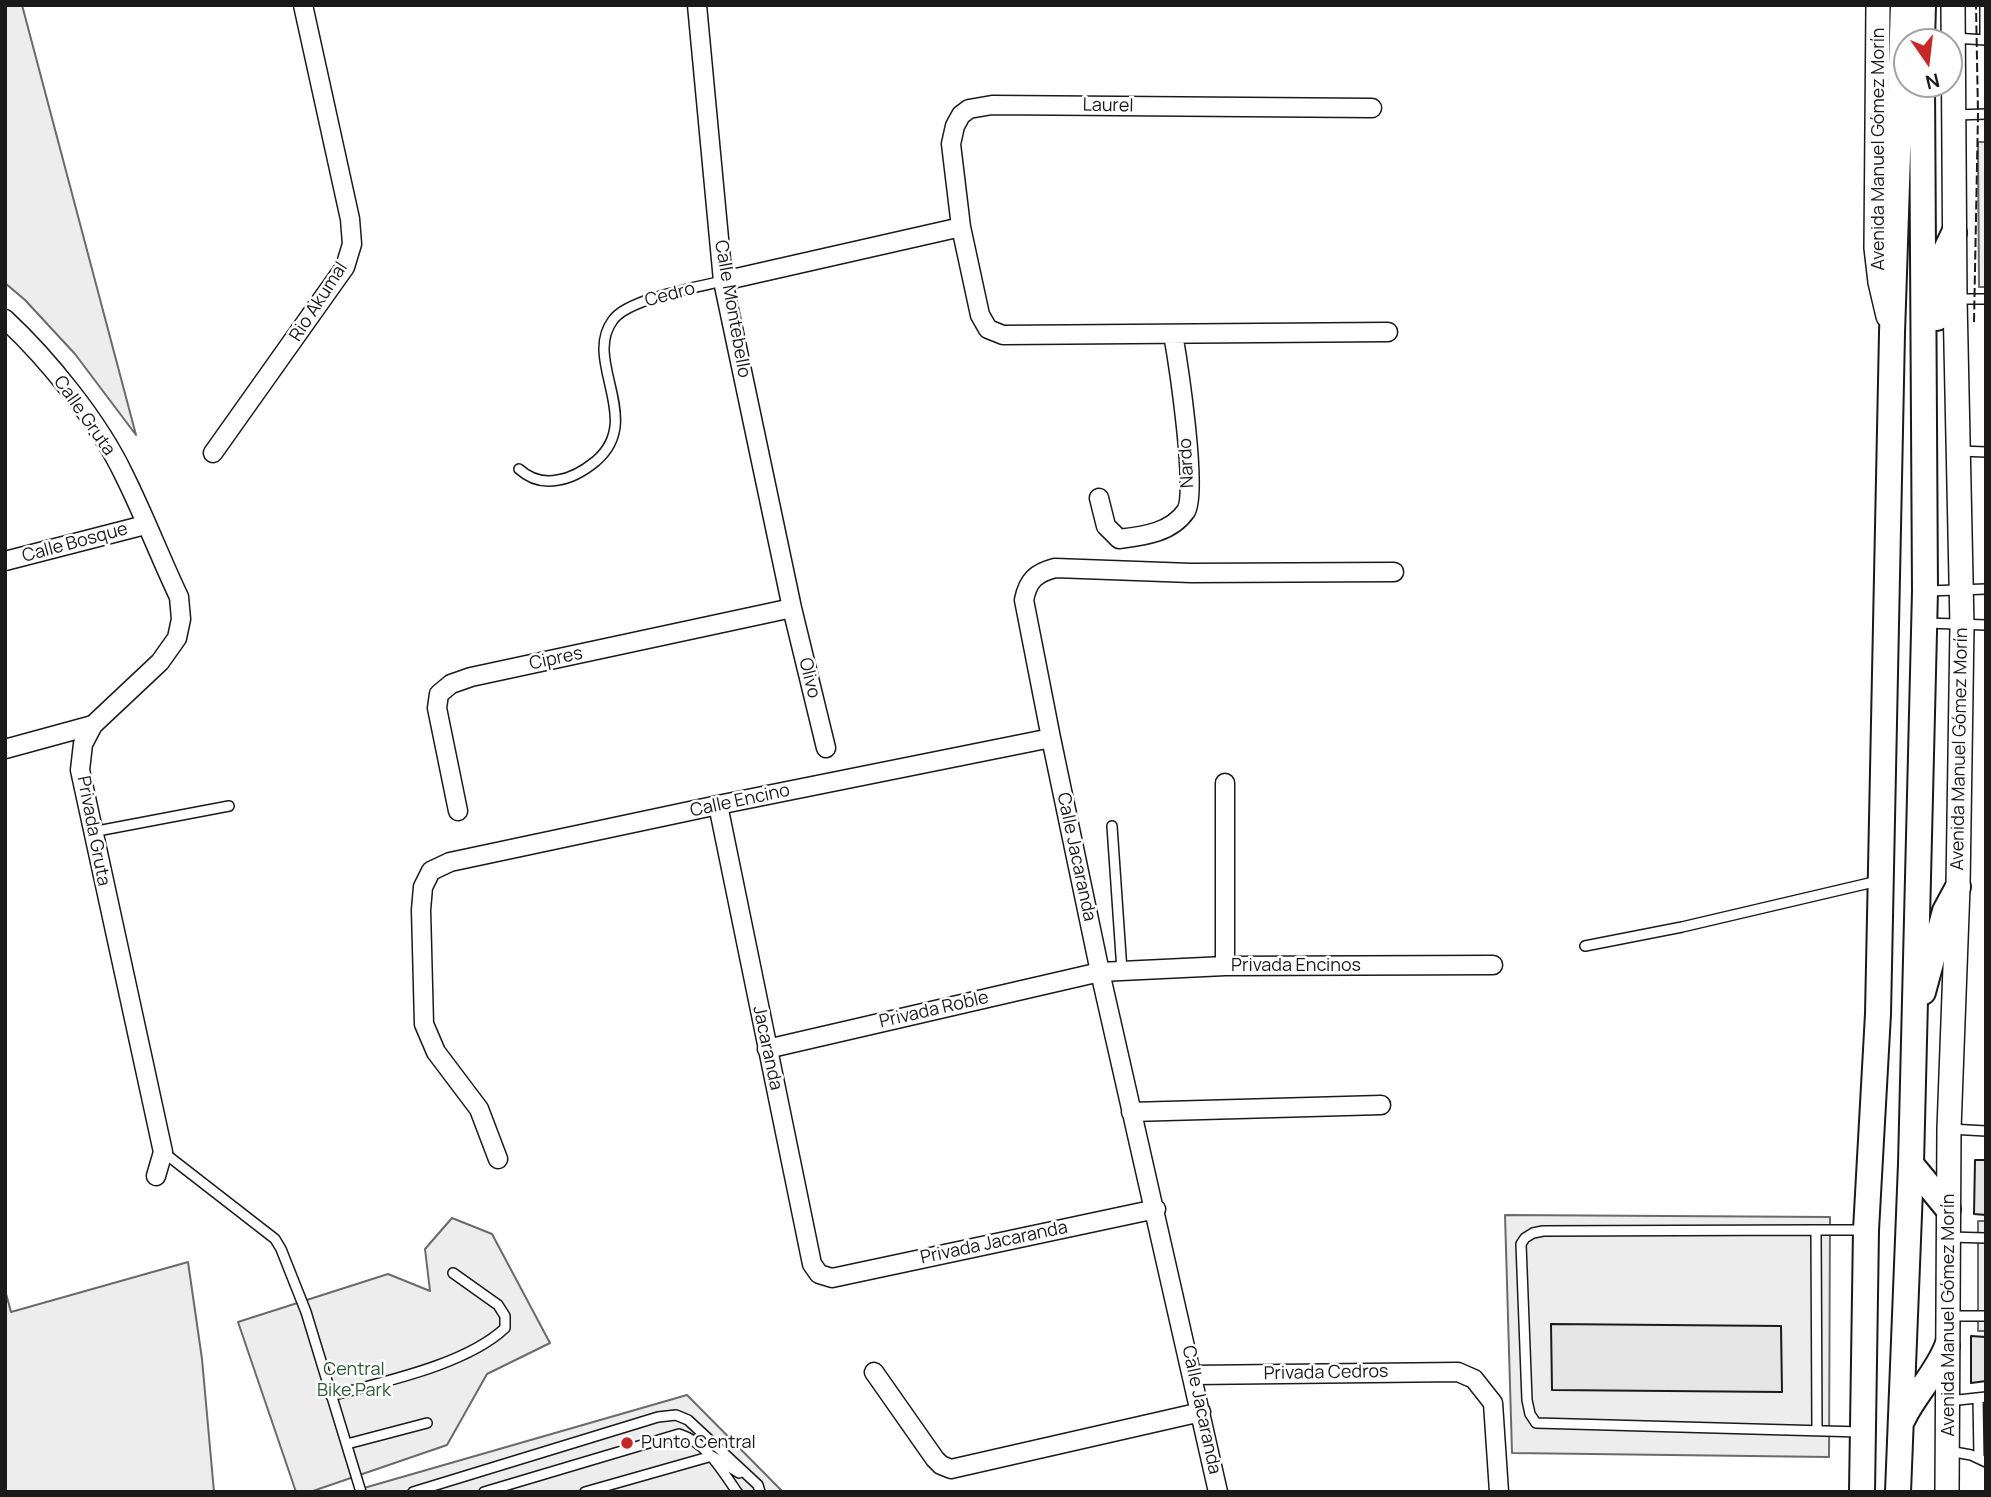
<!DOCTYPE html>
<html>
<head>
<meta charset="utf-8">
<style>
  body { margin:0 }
  #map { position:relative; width:1991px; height:1497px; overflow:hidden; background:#fff; font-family:Manrope,sans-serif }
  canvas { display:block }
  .frame { position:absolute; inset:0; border:7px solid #1a1a1a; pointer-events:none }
  .north { position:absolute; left:1893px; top:28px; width:70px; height:70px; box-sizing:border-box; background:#fff; border:2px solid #a3a3a3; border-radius:50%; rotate:166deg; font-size:19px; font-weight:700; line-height:28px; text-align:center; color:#1a1a1a }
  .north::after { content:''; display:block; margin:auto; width:24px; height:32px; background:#c62828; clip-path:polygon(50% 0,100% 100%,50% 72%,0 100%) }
</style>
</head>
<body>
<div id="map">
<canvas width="1991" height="1497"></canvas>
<div class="frame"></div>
<div class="north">N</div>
</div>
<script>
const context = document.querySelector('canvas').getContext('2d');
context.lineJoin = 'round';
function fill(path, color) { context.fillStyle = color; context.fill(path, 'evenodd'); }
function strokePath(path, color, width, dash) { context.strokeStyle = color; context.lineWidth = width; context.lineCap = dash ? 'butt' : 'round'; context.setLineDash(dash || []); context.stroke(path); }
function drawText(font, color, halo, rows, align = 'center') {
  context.font = font + ' Manrope,sans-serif'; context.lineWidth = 5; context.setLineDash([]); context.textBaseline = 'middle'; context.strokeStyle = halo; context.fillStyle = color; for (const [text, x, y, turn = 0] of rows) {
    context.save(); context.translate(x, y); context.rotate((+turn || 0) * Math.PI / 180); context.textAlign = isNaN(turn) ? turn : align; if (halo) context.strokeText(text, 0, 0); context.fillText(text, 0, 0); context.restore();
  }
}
const built = new Path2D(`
  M 5,5 L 22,5 L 136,435 L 75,354 L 25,300 L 5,283 Z
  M 1978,142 L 1986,142 L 1986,287 L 1979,287 Z
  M 1505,1215 L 1830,1217 L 1829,1457 L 1512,1453 Z
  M 452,1218 L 492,1234 L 550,1343 L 487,1374 L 447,1445 L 310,1492 L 296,1492 L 238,1322 L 388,1274 L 430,1291 L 425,1249 Z
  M 1978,1221 L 1986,1221 L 1986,1331 L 1978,1331 Z
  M 188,1262 L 202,1359 L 214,1492 L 5,1492 L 5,1290 L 11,1312 Z
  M 687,1395 L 783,1492 L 350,1492 Z`);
fill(built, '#ededed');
strokePath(built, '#6a6a6a', 2);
const building = new Path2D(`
  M 1975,1160 L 1986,1160 L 1986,1215 L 1974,1214 Z
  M 1551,1324 L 1781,1326 L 1782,1392 L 1552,1390 Z
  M 1971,1336 L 1986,1337 L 1986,1381 L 1971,1383 Z`);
fill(building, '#e6e6e6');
strokePath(building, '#1a1a1a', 2);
const service = new Path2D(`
  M 1954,38 L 1986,40
  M 1985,40 L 1985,5
  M 1956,115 L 1986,114
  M 1957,299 L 1986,299
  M 1960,451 L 1986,452
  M 519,469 C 530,479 543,483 558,480 C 573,478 585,470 596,461 C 645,419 582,361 613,320 C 628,299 697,287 723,281
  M 1927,591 L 1986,589
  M 1926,623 L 1986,625
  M 1112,826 L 1122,971
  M 92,832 L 229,806
  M 1585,946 L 1682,927 L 1878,881
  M 1950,1129 L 1986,1131
  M 163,1152 L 275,1239 L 281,1249 L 306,1312 L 361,1492
  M 1816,1230 L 1863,1230
  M 1949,1237 L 1986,1238
  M 1949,1316 L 1986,1316
  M 331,1396 C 382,1382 466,1365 505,1328 L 505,1316 L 498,1305 L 453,1273
  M 1978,1398 L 1979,1458
  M 1949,1401 L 1986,1397
  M 1817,1430 L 1816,1230 L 1543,1231 L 1533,1233 L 1525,1238 L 1521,1244 L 1527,1400 L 1530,1414 L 1536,1423 L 1861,1432
  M 347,1444 L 427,1423
  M 1949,1451 L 1971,1455 L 1986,1462
  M 413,1492 L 658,1417 L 676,1415 L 688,1420 L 758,1485 L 760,1492
  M 484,1492 L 679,1434 C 707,1443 721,1469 737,1492
  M 585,1492 L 712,1456 L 739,1473`);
const minor = new Path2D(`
  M 697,5 L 723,281 L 792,608 L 826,748
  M 1372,108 L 992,105 L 969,109 L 961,115 L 955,126 L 951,144 L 961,227 L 980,315 L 988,329 L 1003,335 L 1388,332
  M 723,281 L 961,227
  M 5,319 C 48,359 99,422 124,475 C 144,515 160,557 179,597 L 181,619 L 177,638 L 160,662 L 93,725 L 83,744 L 80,770 L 163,1152 L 156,1176
  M 213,453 L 345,267 L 352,244 L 350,219 L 303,5
  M 1099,498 L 1106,526 L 1119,539 C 1143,536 1171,533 1186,511 C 1198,492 1178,362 1173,334
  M 5,561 L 145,525
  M 5,749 L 93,725
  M 1225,783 L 1225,966
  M 718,805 L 812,1264 L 819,1274 L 832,1278 L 1156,1209
  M 458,811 L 437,708 L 439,694 L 451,684 L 471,677 L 792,608
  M 767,1049 L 1100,972 L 1225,966 L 1493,965
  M 1131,1112 L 1381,1105
  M 498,1159 L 479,1109 L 436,1052 L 424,1024 L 421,910 L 423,887 L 431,871 L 450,862 L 718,805 L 1051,738
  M 874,1372 L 935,1459 L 941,1465 L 951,1469 L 1201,1412
  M 1193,1375 L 1458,1372 L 1474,1379 L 1493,1403 L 1499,1492
  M 1218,1492 L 1100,972 L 1051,738 L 1024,600 C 1028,580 1036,573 1055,568 L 1191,573 L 1394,572`);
const tertiary = new Path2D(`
  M 1878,5 L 1876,248 L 1880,282 L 1888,316
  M 1947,1492 L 1949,1129 L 1958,887 L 1962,626 L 1955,299 L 1953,5`);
const secondary = new Path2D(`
  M 1922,42 L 1923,5
  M 1937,318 L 1943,256 L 1954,233
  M 1923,992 L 1945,911 L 1958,887
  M 1911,1164 L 1948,1209
  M 1903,1419 C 1916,1392 1937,1373 1947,1346
  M 1862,1492 L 1866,1230 L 1878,1014 L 1892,333 L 1903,5
  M 1898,1492 L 1911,1164 L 1925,591 L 1922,84`);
strokePath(service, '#1a1a1a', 12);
strokePath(minor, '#1a1a1a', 21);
strokePath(tertiary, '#1a1a1a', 26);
strokePath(secondary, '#1a1a1a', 28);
strokePath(service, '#fff', 9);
strokePath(minor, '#fff', 18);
strokePath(tertiary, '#fff', 23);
strokePath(secondary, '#fff', 24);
strokePath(new Path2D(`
  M 1974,322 L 1978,114 L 1976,5`), '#1a1a1a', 2, [9, 3.5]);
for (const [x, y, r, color] of [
  [627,1443,7,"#c62828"]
]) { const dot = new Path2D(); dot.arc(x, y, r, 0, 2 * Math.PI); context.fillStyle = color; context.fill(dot); strokePath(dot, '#fff', 2.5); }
drawText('18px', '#1a1a1a', '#fff', [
  ["Laurel",1108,106,1],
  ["Avenida Manuel Gómez Morín",1879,149,-90],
  ["Cedro",670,295,-15],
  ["Rio Akumal",319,302,-57],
  ["Calle Montebello",732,309,80],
  ["Calle Gruta",84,416,55],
  ["Nardo",1187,463,-93],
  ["Calle Bosque",75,543,-15],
  ["Cipres",556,659,-12],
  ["Olivo",809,678,76],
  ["Avenida Manuel Gómez Morín",1960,749,-89],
  ["Calle Encino",740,801,-12],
  ["Privada Gruta",93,831,79],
  ["Calle Jacaranda",1076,857,78],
  ["Privada Encinos",1296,966],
  ["Privada Roble",934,1010,-13],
  ["Jacaranda",767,1048,78],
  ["Privada Jacaranda",994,1243,-12],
  ["Avenida Manuel Gómez Morín",1949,1315,-90],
  ["Privada Cedros",1326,1373,-1],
  ["Calle Jacaranda",1201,1410,78]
]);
drawText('18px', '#2b5a34', '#fff', [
  ["Central",354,1370],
  ["Bike Park",354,1391]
]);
drawText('18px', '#1a1a1a', '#fff', [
  ["Punto Central",641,1443]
], 'left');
</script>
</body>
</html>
